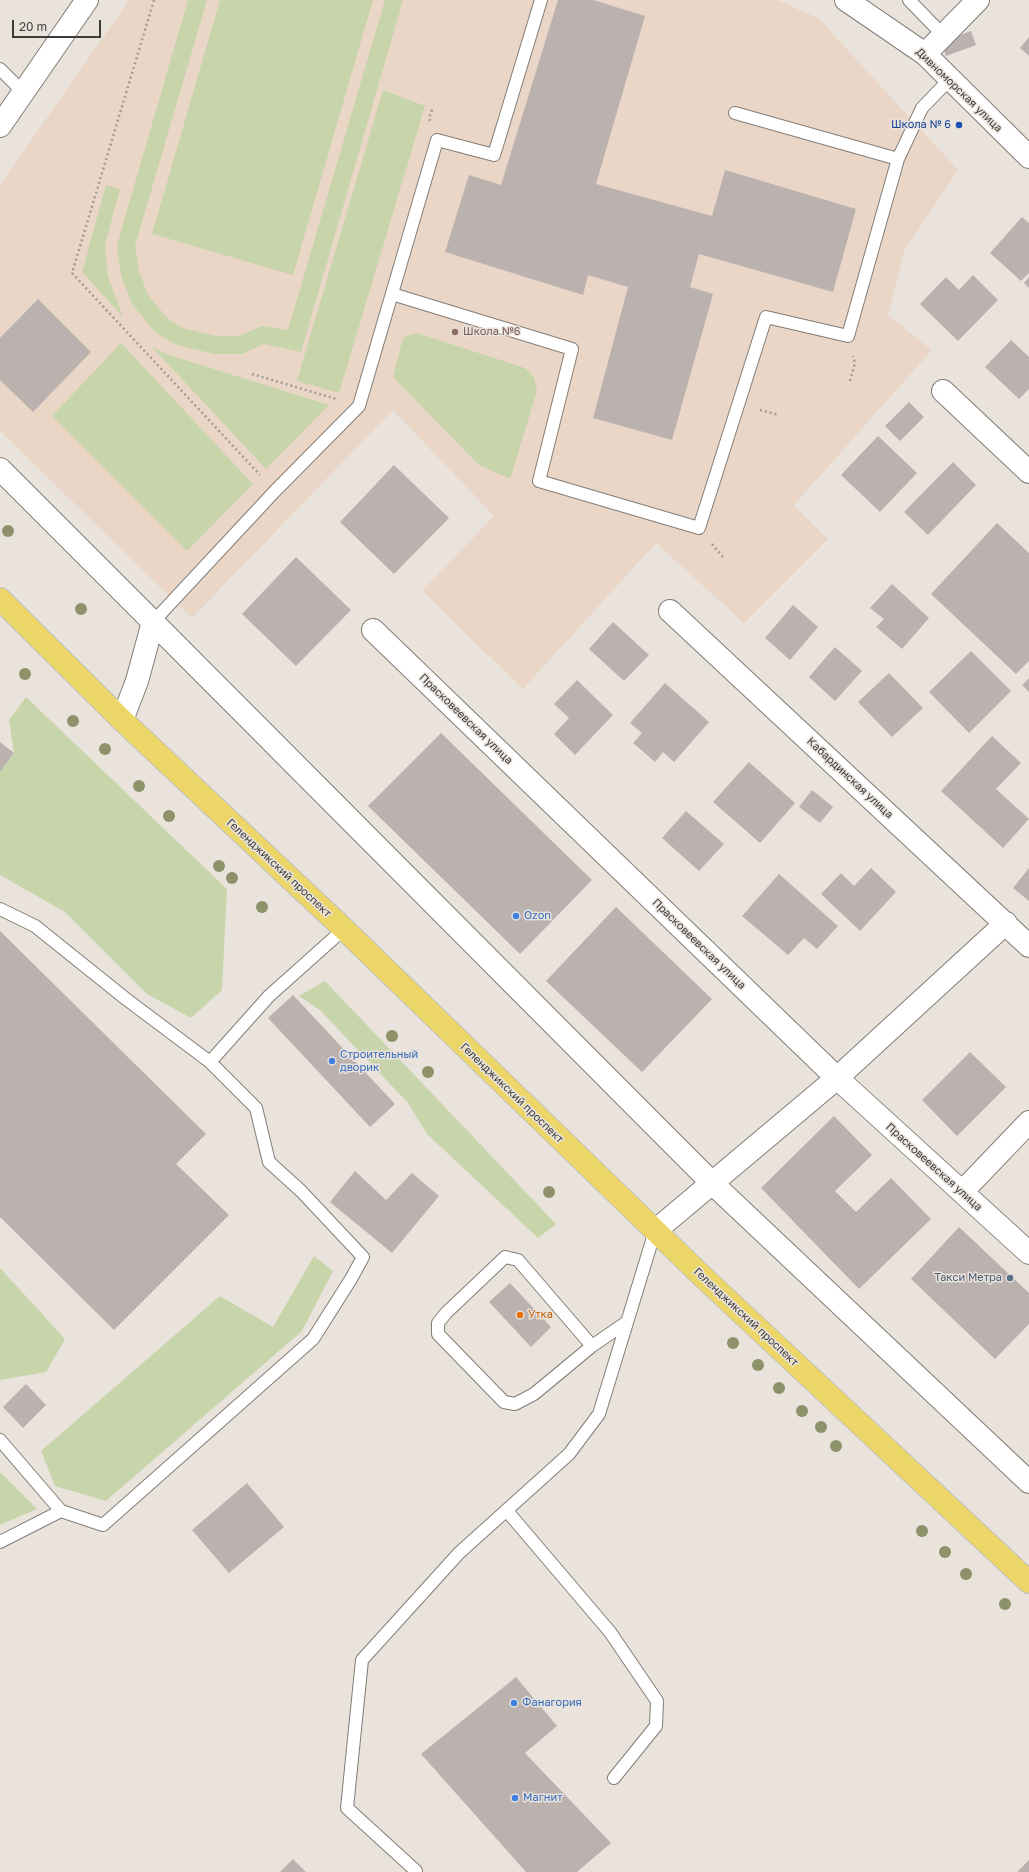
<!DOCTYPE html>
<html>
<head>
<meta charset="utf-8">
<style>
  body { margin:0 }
  #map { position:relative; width:1029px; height:1872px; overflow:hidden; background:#e9e3dc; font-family:"Golos Text",sans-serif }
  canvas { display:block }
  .scale { position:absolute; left:12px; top:20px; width:89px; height:18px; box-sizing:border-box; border:2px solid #3d3b39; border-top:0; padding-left:5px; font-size:12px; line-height:14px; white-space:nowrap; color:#3d3b39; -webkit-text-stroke:3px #e9e3dc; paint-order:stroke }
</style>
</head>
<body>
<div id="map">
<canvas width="1029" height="1872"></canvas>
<div class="scale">20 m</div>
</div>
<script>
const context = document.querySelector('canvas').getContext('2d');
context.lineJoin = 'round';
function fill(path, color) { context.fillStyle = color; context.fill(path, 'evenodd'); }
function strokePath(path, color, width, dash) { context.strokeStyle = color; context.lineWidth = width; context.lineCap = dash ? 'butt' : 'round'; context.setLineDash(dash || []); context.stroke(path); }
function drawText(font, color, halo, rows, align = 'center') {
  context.font = font + ' "Golos Text",sans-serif'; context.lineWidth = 3; context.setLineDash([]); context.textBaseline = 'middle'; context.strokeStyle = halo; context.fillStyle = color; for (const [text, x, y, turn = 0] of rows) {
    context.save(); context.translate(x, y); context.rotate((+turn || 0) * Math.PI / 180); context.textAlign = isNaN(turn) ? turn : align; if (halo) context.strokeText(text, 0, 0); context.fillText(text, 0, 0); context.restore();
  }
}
fill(new Path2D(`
  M 129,0 L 778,0 L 819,19 L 958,170 L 904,251 L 888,315 L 932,350 L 794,505 L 828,539 L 744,623 L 656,543 L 523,689 L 422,591 L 494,516 L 393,410 L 192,618 L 0,431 L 0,185 Z`), '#ead6c7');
fill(new Path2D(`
  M 188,0 L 207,0 L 135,246 L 139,271 L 148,295 L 168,319 L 183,328 L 216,336 L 239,336 L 262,326 L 288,330 L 385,0 L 403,0 L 301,352 L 264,344 L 242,354 L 214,354 L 177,345 L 156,333 L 132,304 L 121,276 L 117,245 Z
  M 220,0 L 373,0 L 293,275 L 152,234 Z
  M 383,90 L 425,106 L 339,393 L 297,381 Z
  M 106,185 L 120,189 L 105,245 L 108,276 L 123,317 L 82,272 Z
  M 417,333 L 525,368 L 534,377 L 537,391 L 510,479 L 479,465 L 393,377 L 403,338 L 409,335 Z
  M 121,343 L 253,484 L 187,551 L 52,416 Z
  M 152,347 L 169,355 L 329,405 L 266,469 Z
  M 26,697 L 227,889 L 222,990 L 191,1018 L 147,994 L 65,912 L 0,875 L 0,772 L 14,753 L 9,720 Z
  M 325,981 L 556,1224 L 538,1238 L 427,1134 L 408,1103 L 321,1011 L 299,996 Z
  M 314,1256 L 333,1271 L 302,1331 L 106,1501 L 55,1486 L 41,1451 L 220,1296 L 273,1327 Z
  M 0,1268 L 65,1339 L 46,1372 L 0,1380 Z
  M 0,1472 L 37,1509 L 0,1525 Z`), '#c8d5ab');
fill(new Path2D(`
  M 558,0 L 593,0 L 645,16 L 596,184 L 712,216 L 725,170 L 856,209 L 833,292 L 699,254 L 690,287 L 713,294 L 672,440 L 593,418 L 628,287 L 588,275 L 583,295 L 445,252 L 469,175 L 501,185 Z
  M 971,31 L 976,45 L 946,56 L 941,42 Z
  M 1029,37 L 1029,56 L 1020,48 Z
  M 1022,217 L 1029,223 L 1029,273 L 1021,281 L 990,253 Z
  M 973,275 L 998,300 L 958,341 L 920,304 L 946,277 L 959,290 Z
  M 1029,277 L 1029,288 L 1024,283 Z
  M 38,299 L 91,352 L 33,412 L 0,380 L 0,338 Z
  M 1011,340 L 1029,357 L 1029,389 L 1019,399 L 985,367 Z
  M 909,402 L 924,417 L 900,441 L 885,426 Z
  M 878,436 L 917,473 L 880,512 L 841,475 Z
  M 953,462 L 976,485 L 928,535 L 904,512 Z
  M 394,465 L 449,518 L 394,574 L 340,522 Z
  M 997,523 L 1029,553 L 1029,661 L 1016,674 L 931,594 Z
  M 296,557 L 351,610 L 296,666 L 242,614 Z
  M 892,584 L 929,618 L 902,649 L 876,627 L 884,619 L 870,608 Z
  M 793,605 L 818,627 L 790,660 L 765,638 Z
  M 613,622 L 649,655 L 624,681 L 589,649 Z
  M 835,647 L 862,671 L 835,701 L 809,677 Z
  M 971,651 L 1011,691 L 969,733 L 929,692 Z
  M 889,673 L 923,708 L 892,737 L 858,702 Z
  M 1029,678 L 1029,692 L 1022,685 Z
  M 577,680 L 613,715 L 575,755 L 554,734 L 569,718 L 554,704 Z
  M 665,683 L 709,722 L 674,762 L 663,752 L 655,762 L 633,743 L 642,733 L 630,723 Z
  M 441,733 L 592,880 L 520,954 L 368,806 Z
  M 992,736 L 1021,763 L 996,789 L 1029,819 L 1003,848 L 941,791 Z
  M 0,742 L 14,753 L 0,772 Z
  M 749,762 L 795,803 L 760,843 L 713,802 Z
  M 812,790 L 833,807 L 820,823 L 799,807 Z
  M 686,811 L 724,844 L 699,871 L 662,838 Z
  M 871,868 L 896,892 L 860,931 L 821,894 L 841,873 L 854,886 Z
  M 1029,868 L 1029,901 L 1013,888 Z
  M 779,874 L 838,926 L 817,949 L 804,938 L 788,955 L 742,916 Z
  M 616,907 L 712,999 L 642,1072 L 546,981 Z
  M 0,931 L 206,1134 L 176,1164 L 229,1215 L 114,1330 L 0,1217 Z
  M 293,995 L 395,1104 L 370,1127 L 268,1018 Z
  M 970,1052 L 1006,1087 L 957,1136 L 922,1100 Z
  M 834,1116 L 872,1155 L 835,1191 L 856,1212 L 891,1178 L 931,1219 L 859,1289 L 761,1188 Z
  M 355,1171 L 386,1200 L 412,1173 L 439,1196 L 392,1253 L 330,1202 Z
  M 959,1227 L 1029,1293 L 1029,1324 L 995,1359 L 911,1279 Z
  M 510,1283 L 551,1327 L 531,1347 L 489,1302 Z
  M 26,1384 L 46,1405 L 23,1428 L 3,1407 Z
  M 247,1483 L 284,1527 L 229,1573 L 192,1530 Z
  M 516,1677 L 557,1726 L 525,1753 L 611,1843 L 577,1872 L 526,1872 L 421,1754 Z
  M 293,1859 L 306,1872 L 280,1872 Z
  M 1029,1860 L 1029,1872 L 1017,1872 Z`), '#bbb2af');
const service = new Path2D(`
  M 909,0 L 943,35
  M 0,69 L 23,92
  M 898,159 L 922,108 L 950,79
  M 392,294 L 572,349 L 539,481 L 699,528 L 766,317 L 848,336 L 898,159 L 735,113
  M 153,622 L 275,491 L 359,406 L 437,140 L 494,155 L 541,0
  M 0,909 L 35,926 L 126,999 L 210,1062
  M 592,1346 L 518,1260 L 505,1257 L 446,1313 L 438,1323 L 438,1334 L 504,1402 L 515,1404 L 534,1394 L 592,1346 L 627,1322
  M 0,1440 L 61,1511 L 103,1525 L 313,1339 L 351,1279 L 363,1257 L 301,1191 L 269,1162 L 256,1108 L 210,1062 L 269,996 L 344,929
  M 507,1511 L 610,1632 L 657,1701 L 656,1726 L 614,1778
  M 0,1542 L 61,1511
  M 416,1871 L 347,1808 L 362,1660 L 459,1553 L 569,1454 L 599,1414 L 655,1231`);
const minor = new Path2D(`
  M 846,0 L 925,54 L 1029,157
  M 925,54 L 978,0
  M 0,126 L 87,0
  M 943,391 L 1029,472
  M 0,469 L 153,622 L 137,681 L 122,720
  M 670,611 L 1029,946
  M 153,622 L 712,1183 L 1029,1482
  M 373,630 L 837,1078 L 1029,1253
  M 962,1192 L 1029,1122
  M 655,1231 L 837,1078 L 1006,923`);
const primary = new Path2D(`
  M 0,599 L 122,720 L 344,929 L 702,1276 L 1029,1582`);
strokePath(service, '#837d77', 14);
strokePath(minor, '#837d77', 24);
strokePath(primary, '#c1c0c0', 24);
strokePath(new Path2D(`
  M 154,0 L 72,273 L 260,475
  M 430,121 L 429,118 L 433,107
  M 252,374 L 336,399
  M 850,381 L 855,363 L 853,356
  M 760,410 L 779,415
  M 712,544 L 723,557`), '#a09c97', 2.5, [2, 3]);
strokePath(service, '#fff', 12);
strokePath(minor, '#fff', 22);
strokePath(primary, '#ecd668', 22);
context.fillStyle = '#8d926a';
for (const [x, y] of [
  [8,531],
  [81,609],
  [25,674],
  [73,721],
  [105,749],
  [139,786],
  [169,816],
  [219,866],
  [232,878],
  [262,907],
  [392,1036],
  [428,1072],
  [549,1192],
  [733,1343],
  [758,1365],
  [779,1388],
  [802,1411],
  [821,1427],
  [836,1446],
  [922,1531],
  [945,1552],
  [966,1574],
  [1005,1604]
]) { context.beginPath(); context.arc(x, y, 6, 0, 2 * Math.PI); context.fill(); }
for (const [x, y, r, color] of [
  [959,125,4,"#1a4fb4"],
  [455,332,4,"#8d6e63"],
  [516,916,4,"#3f7fe0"],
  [332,1061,4,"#3f7fe0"],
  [1010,1278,4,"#5c6f8a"],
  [520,1315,4,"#e8710a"],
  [514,1703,4,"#3f7fe0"],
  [515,1798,4,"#3f7fe0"]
]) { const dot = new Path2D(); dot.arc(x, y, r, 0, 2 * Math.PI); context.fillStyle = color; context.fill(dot); strokePath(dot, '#e9e3dc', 1.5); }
drawText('11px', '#3d3b39', '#e9e3dc', [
  ["Дивноморская улица",959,90,44],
  ["Прасковеевская улица",466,719,44],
  ["Кабардинская улица",850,778,43],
  ["Геленджикский проспект",279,868,43],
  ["Прасковеевская улица",699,944,44],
  ["Геленджикский проспект",512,1093,44],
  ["Прасковеевская улица",934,1167,42],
  ["Геленджикский проспект",746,1317,43]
]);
drawText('11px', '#164399', '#e9e3dc', [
  ["Школа № 6",951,125]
], 'right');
drawText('11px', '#785e54', '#e9e3dc', [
  ["Школа №6",463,332]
], 'left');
drawText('11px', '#366cbe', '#e9e3dc', [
  ["Ozon",524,916],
  ["Строительный",340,1055],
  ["дворик",340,1068],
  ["Фанагория",522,1703],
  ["Магнит",523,1798]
], 'left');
drawText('11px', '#4e5e75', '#e9e3dc', [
  ["Такси Метра",1002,1278]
], 'right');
drawText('11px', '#c56008', '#e9e3dc', [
  ["Утка",528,1315]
], 'left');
</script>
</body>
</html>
